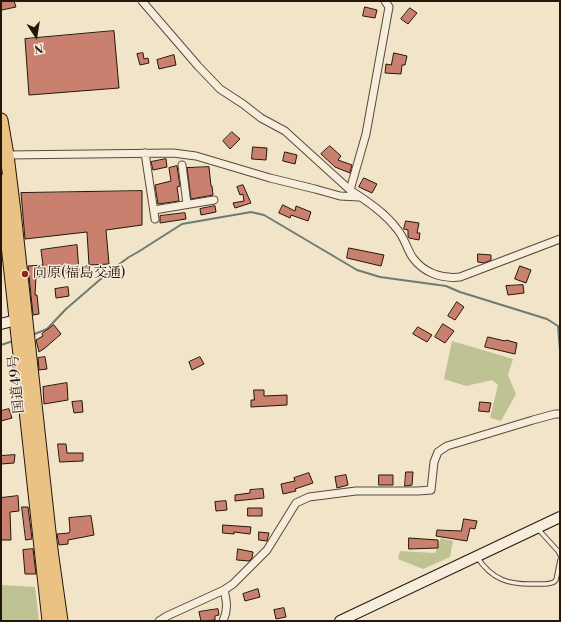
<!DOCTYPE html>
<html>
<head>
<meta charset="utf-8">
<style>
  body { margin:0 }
  #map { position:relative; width:561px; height:622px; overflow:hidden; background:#f2e4c9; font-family:"Libre Bodoni",serif }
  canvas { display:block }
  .frame { position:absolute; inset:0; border:2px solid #251609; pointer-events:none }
  .north { position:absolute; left:16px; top:16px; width:40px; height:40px; -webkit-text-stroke:3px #f7eddc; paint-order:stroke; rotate:168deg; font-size:11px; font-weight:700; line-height:16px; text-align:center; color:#251609 }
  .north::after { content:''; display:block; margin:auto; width:14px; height:18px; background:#251609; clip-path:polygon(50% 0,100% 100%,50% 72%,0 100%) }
</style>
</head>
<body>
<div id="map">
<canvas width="561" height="622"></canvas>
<div class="frame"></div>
<div class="north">N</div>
</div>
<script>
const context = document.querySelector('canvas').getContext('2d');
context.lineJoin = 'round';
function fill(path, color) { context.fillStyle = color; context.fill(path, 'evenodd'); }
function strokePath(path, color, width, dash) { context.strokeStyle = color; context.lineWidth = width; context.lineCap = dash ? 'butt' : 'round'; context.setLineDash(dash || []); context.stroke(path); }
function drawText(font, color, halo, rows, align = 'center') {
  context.font = font + ' "Libre Bodoni","Noto Serif JP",serif'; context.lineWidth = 3; context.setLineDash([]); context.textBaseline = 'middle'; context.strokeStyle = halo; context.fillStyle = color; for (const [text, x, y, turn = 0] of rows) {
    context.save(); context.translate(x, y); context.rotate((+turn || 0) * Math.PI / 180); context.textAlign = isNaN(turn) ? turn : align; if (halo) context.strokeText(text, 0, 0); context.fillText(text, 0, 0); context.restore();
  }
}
fill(new Path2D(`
  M 452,341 L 513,359 L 508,375 L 516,394 L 501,421 L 490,418 L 498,385 L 492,380 L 466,386 L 444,379 Z
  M 441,538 L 453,541 L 450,557 L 423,569 L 398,559 L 400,551 L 435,553 Z
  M 1,585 L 35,587 L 39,621 L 1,621 Z`), '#bfc394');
strokePath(new Path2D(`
  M 32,335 L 47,329 L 66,309 L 110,271 L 129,257 L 138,252 L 182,224 L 251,212 L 264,215 L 357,270 L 380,277 L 446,286 L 460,292 L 547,319 L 558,326 L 560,350
  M 1,345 L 13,341`), '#6c7b73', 2);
const building = new Path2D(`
  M 1,1 L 14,1 L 16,7 L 2,10 Z
  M 365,7 L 377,10 L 375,18 L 363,16 Z
  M 410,8 L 417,13 L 408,24 L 401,19 Z
  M 114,31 L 119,88 L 29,95 L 25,39 Z
  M 143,53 L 144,59 L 148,58 L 149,63 L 140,65 L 137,54 Z
  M 394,53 L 407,56 L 405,65 L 402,65 L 401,74 L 385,73 L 386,64 L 391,65 Z
  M 174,55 L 176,65 L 159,69 L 157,60 Z
  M 232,132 L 240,139 L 230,149 L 223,141 Z
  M 330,146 L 341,156 L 338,160 L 352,165 L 350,173 L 335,167 L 321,154 Z
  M 253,147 L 267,148 L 266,160 L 252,159 Z
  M 285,152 L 297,155 L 295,164 L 283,161 Z
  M 166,159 L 167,167 L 153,170 L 151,162 Z
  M 177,166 L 180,186 L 177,187 L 179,201 L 158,204 L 155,185 L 171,181 L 169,168 Z
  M 209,167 L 211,186 L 212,186 L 213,195 L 191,199 L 187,168 Z
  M 364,178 L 377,184 L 372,193 L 359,187 Z
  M 243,185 L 251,203 L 235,208 L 233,203 L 244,201 L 243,194 L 240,195 L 237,187 Z
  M 142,191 L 142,225 L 106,230 L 109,264 L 89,265 L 87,232 L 25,239 L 21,193 Z
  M 283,205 L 295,211 L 296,206 L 311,212 L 308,221 L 291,215 L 290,218 L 279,213 Z
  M 215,206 L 216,212 L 201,215 L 200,209 Z
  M 185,213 L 186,219 L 160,223 L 160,216 Z
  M 406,221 L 419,223 L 417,233 L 420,233 L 419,240 L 409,238 L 408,236 L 408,230 L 404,229 Z
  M 77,245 L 79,272 L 36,277 L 35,295 L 37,295 L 39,314 L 33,315 L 28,266 L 43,265 L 41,250 Z
  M 349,248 L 384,255 L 381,266 L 347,258 Z
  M 478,254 L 491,255 L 491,260 L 484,263 L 478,262 Z
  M 520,266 L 531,270 L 526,283 L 515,279 Z
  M 523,285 L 524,293 L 508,295 L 506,286 Z
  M 68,287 L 69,296 L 56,298 L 55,289 Z
  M 457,302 L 464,307 L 455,320 L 448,316 Z
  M 443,324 L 454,331 L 445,343 L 435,337 Z
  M 54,325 L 61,334 L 45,348 L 39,352 L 36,340 L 43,336 L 42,334 Z
  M 418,327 L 432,335 L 427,342 L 413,334 Z
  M 488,337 L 505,341 L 506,340 L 517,343 L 515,354 L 485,347 Z
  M 45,357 L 47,369 L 39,370 L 38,358 Z
  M 200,357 L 204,364 L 192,370 L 189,362 Z
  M 67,383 L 68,400 L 44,404 L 43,387 Z
  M 254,390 L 264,390 L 264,396 L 287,395 L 287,405 L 251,407 L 251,400 L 254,400 Z
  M 82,401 L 83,412 L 74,413 L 72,402 Z
  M 480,402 L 491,403 L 489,412 L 479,411 Z
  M 9,409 L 12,418 L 1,421 L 1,411 Z
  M 58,444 L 66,444 L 67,453 L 83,453 L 83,461 L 60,462 Z
  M 15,455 L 14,463 L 1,464 L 1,456 Z
  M 406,472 L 413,472 L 412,485 L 405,486 Z
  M 309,473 L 313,483 L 295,489 L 296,491 L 283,494 L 281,484 L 295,481 L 294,478 Z
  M 346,475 L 348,485 L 337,488 L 335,477 Z
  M 379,475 L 393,475 L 393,485 L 379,485 Z
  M 263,489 L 264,498 L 235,501 L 235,495 L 250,493 L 250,490 Z
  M 18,496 L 19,511 L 10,512 L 11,540 L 1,540 L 1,498 Z
  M 226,501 L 227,510 L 216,511 L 215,502 Z
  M 22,507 L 28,507 L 32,539 L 26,540 Z
  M 248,508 L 262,508 L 262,516 L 248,516 Z
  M 91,516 L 94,535 L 68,540 L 68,544 L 59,545 L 57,534 L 69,533 L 70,531 L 69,518 Z
  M 464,519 L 477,521 L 475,529 L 470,528 L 467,541 L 436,536 L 437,530 L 461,531 Z
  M 223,525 L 251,527 L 250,534 L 234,532 L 234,534 L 223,533 Z
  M 259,532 L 269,533 L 267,541 L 259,540 Z
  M 409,538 L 438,540 L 438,548 L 409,549 Z
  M 33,549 L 36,574 L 25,574 L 23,550 Z
  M 238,549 L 253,552 L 252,558 L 249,561 L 237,560 Z
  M 258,589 L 260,597 L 245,601 L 243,594 Z
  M 284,608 L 286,617 L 276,619 L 274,610 Z
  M 218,609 L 219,615 L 215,616 L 215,620 L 201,621 L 199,612 Z`);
fill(building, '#ca806f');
strokePath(building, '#251609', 1);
const lane = new Path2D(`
  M 538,529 L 558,551 L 560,555
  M 477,557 C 492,580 509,585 536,584 C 542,584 548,585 554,582 L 556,580 L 560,560`);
const street = new Path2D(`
  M 142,1 L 198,66 L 220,89 L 243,104 L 261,118 L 285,131 L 350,190 C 367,201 385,213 397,229 C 405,238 407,250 413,258 C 424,273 442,279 460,277 L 560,239
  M 145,153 L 155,219
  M 7,155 L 173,153 L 196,156 L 270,178 L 315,189 L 340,196 L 359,197
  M 182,165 L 187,204
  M 350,190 L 366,134 L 389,7 L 385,1
  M 154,210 L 214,200
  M 159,621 L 167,616 L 224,590 L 233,584 L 267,550 L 296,503 L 309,497 L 356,491 L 418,491 L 431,490 L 434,462 L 438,452 L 447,446 L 533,420 L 555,414 L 560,414
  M 223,621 C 228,610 227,602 224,590`);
const secondary = new Path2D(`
  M 1,324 L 16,320
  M 340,621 L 560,517`);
const highway = new Path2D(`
  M 1,120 L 7,155 L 14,212 L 51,550 L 61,621
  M 1,181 L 49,621`);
strokePath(lane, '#584a39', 5.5);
strokePath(street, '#584a39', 9);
strokePath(secondary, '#251609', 12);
strokePath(highway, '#251609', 15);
strokePath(lane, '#f7eddc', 3.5);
strokePath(street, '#f7eddc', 7);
strokePath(secondary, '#f7eddc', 10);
strokePath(highway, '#e9c284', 13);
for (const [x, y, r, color] of [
  [25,274,4,"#8f2418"]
]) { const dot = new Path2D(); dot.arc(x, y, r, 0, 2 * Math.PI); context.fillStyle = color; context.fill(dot); strokePath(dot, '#f7eddc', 1.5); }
drawText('14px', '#251609', '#f7eddc', [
  ["向原(福島交通)",33,274]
], 'left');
drawText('14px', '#251609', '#f7eddc', [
  ["国道49号",17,384,-96]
]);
</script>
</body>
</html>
